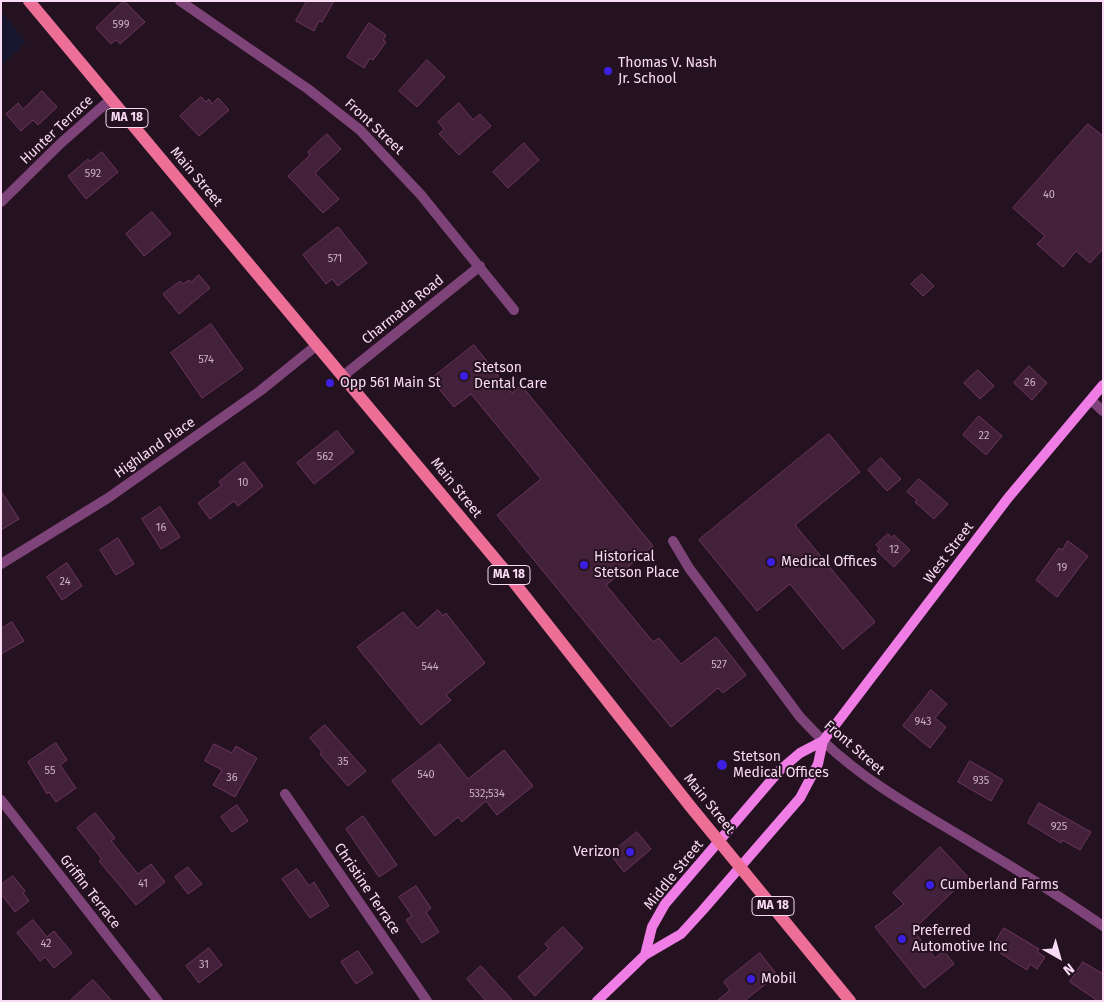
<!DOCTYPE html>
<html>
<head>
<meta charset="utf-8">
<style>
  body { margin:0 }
  #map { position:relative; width:1104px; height:1002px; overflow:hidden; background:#251220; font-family:"Fira Sans",sans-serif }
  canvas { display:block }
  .frame { position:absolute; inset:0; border:2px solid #fadbf5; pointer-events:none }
  .north { position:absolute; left:1034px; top:932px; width:50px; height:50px; -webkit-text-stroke:4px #251220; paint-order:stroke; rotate:142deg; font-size:14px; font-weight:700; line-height:20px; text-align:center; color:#fadbf5 }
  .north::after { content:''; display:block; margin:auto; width:18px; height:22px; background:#fadbf5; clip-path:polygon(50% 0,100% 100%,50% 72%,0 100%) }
</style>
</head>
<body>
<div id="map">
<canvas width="1104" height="1002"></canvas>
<div class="frame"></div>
<div class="north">N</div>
</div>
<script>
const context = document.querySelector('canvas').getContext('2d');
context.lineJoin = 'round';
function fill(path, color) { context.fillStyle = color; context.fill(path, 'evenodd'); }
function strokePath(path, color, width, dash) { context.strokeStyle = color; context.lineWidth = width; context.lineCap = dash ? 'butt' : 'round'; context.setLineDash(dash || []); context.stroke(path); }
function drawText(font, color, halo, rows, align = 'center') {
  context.font = font + ' "Fira Sans",sans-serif'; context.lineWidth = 4; context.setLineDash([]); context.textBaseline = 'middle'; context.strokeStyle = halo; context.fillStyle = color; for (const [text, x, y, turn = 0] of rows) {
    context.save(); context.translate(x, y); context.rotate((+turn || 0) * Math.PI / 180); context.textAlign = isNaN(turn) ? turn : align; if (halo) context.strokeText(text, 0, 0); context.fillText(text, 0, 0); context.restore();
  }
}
fill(new Path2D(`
  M 1,11 L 26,42 L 1,66 Z`), '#17162e');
const building = new Path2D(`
  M 124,1 L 145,22 L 120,44 L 116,40 L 111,44 L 96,28 Z
  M 307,1 L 334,1 L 322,22 L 319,21 L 314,31 L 296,21 Z
  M 369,23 L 386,35 L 383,40 L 386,42 L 373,60 L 370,58 L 364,68 L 347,57 Z
  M 427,60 L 445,77 L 417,107 L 399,91 Z
  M 42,91 L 57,107 L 38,125 L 33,120 L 21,131 L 6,114 L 18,103 L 23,109 Z
  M 201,97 L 206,102 L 209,99 L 212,104 L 218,98 L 229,110 L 199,136 L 180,116 Z
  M 459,103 L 473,120 L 480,114 L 491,126 L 459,155 L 439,134 L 444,129 L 438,122 Z
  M 1088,124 L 1103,136 L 1103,249 L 1090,263 L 1076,251 L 1063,267 L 1037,244 L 1045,236 L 1013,208 Z
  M 327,134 L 341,149 L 315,173 L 339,199 L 323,213 L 288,176 L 310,155 L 308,152 Z
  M 524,143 L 539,160 L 508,188 L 493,172 Z
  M 102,152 L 118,172 L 86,199 L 68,176 L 88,159 L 90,161 Z
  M 152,212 L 171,234 L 144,256 L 126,234 Z
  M 338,227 L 367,263 L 338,286 L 332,279 L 326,284 L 303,255 Z
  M 922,274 L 934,286 L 923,296 L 911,284 Z
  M 199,275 L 210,288 L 179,314 L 163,294 L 180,281 L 183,284 L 189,280 L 191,282 Z
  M 211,324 L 243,369 L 202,398 L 171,353 Z
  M 474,345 L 512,393 L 521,385 L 653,546 L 606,585 L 653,642 L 659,638 L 681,664 L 716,637 L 746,675 L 723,693 L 718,688 L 671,727 L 497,515 L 541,479 L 471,394 L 454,407 L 431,379 Z
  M 1029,366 L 1047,383 L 1032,400 L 1014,383 Z
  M 978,370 L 994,386 L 980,399 L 964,383 Z
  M 979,416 L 1002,436 L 986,455 L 963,435 Z
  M 337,431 L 354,452 L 314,484 L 297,463 Z
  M 829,434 L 860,472 L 795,525 L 875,622 L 843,649 L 790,584 L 757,611 L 699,540 Z
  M 881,458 L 901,479 L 887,491 L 868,470 Z
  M 244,462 L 263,486 L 238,506 L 234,501 L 210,519 L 198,503 L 222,485 L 219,482 Z
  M 919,479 L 948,504 L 934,519 L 915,502 L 917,500 L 907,492 Z
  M 1,491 L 19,519 L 1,530 Z
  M 160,507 L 180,537 L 161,549 L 142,519 Z
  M 888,534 L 892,538 L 894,535 L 910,550 L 894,567 L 877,551 L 880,549 L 876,545 Z
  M 118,538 L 134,564 L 116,575 L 100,550 Z
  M 1068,541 L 1088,556 L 1057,597 L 1036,580 L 1059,548 L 1062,550 Z
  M 67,563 L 82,586 L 62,600 L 47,577 Z
  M 438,610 L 443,616 L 446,613 L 485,663 L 446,695 L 451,700 L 421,725 L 357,647 L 403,612 L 417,628 Z
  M 12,622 L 24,641 L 1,654 L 1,629 Z
  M 931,690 L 947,704 L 935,718 L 946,727 L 930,748 L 903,726 Z
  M 325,725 L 366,771 L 348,786 L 320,754 L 322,752 L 310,738 Z
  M 56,743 L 67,760 L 60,765 L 76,788 L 56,802 L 49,792 L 47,794 L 28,762 Z
  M 214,744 L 232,753 L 236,746 L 257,758 L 235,797 L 213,785 L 222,770 L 205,761 Z
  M 440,744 L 468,779 L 504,750 L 533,786 L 497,815 L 486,801 L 462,822 L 458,817 L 435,836 L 392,781 Z
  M 970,761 L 1003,780 L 991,801 L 958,782 Z
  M 1039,803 L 1091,832 L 1080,850 L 1062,840 L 1061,843 L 1028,823 Z
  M 237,805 L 248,821 L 232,832 L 221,817 Z
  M 95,813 L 115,838 L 111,841 L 138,874 L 151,864 L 165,882 L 136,905 L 99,861 L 102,859 L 77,828 Z
  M 363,816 L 397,865 L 379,877 L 346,829 Z
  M 637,832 L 651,849 L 624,872 L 610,854 Z
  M 940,847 L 968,877 L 913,930 L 935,958 L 944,951 L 954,964 L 924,988 L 875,927 L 904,904 L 893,893 Z
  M 188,867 L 202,884 L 188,894 L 175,877 Z
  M 297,869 L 309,886 L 314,882 L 329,906 L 310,918 L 282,879 Z
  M 13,876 L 25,891 L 23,893 L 29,901 L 15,912 L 1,894 L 1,885 Z
  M 416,886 L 431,908 L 426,912 L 439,932 L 422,943 L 406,920 L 412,916 L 399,897 Z
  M 33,920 L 47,937 L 54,931 L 72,953 L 54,968 L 45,957 L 40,961 L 17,933 Z
  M 563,927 L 583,948 L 535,996 L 518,977 L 549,948 L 545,944 Z
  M 1004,928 L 1039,949 L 1037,952 L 1045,957 L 1037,969 L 1030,964 L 1027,970 L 992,948 Z
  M 209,948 L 222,965 L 199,983 L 186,966 Z
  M 358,951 L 373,973 L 356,984 L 341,962 Z
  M 760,953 L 777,975 L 744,1001 L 717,1001 L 730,990 L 724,982 Z
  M 1083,962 L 1103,974 L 1103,1001 L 1098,1001 L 1070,982 Z
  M 481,966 L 513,1001 L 486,1001 L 467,979 Z
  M 93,980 L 112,1001 L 70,1001 Z`);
fill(building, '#43213a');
strokePath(building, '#6c355e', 1);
strokePath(new Path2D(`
  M 180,1 L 308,89 L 360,130 L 421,195 L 514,310
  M 1,202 L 61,143 L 111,99
  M 343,376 L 480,266
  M 1091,400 L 1103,411
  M 673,541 L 689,568 L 800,717 L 823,741
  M 1,564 L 108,498 L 260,391 L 317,345
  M 285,794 L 427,1001
  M 1,800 L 158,1001`), '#7e4378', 10);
strokePath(new Path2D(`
  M 823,741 C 868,784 921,812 974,844 C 1018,870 1061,897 1103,926`), '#7e4378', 10);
strokePath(new Path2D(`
  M 645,955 L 652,927 L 665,904 L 780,770 L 800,753 L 823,741 L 1008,498 L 1103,385
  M 597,1001 L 645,955 L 681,934 L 702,911 L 800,798 L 818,764 L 823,741`), '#ef7de5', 10);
strokePath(new Path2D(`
  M 29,1 L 502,567 L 690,806 L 850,1001`), '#ed6f97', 12);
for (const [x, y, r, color] of [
  [608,71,5,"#3d1ee3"],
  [464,376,5,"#3d1ee3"],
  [330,383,5,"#3d1ee3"],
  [771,562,5,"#3d1ee3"],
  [584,565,5,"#3d1ee3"],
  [722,765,6,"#3d1ee3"],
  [630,852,5,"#3d1ee3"],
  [930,885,5,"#3d1ee3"],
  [902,939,5,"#3d1ee3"],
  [751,979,5,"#3d1ee3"]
]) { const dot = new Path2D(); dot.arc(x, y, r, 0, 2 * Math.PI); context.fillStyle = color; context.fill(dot); strokePath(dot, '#251220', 2); }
drawText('11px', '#ccacc6', null, [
  ["599",121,25],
  ["592",93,174],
  ["40",1049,195],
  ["571",335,259],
  ["574",206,360],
  ["26",1030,383],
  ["22",984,436],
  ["562",325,457],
  ["10",243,483],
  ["16",161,528],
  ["12",894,550],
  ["19",1062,568],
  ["24",65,582],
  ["527",719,665],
  ["544",430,667],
  ["943",923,722],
  ["35",343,762],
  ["55",50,771],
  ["540",426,775],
  ["36",232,778],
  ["935",981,781],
  ["532;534",487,794],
  ["925",1059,827],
  ["41",143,884],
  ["42",46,944],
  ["31",204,965]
]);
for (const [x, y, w] of [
  [127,118,42],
  [509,575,42],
  [773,906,42]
]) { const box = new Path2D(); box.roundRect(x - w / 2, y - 9.5, w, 19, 4); context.fillStyle = '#251220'; context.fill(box); strokePath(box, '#fadbf5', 1); }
drawText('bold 12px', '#fadbf5', null, [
  ["MA 18",127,118],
  ["MA 18",509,575],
  ["MA 18",773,906]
]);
drawText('14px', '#fadbf5', '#251220', [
  ["Thomas V. Nash",618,63],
  ["Jr. School",618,79],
  ["Stetson",474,368],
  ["Dental Care",474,384],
  ["Opp 561 Main St",340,383],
  ["Historical",594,557],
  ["Stetson Place",594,573],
  ["Medical Offices",781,562],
  ["Stetson",733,757],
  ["Medical Offices",733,773],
  ["Verizon",620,852,"right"],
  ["Cumberland Farms",940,885],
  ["Preferred",912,931],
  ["Automotive Inc",912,947],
  ["Mobil",761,979]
], 'left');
drawText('14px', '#fadbf5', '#251220', [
  ["Front Street",374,127,43],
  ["Hunter Terrace",57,130,-43],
  ["Main Street",196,177,50],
  ["Charmada Road",403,310,-39],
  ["Highland Place",155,448,-35],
  ["Main Street",456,488,51],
  ["West Street",949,553,-53],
  ["Front Street",854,748,41],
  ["Main Street",709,804,51],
  ["Middle Street",674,875,-51],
  ["Christine Terrace",367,889,56],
  ["Griffin Terrace",90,892,52]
]);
</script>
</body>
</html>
